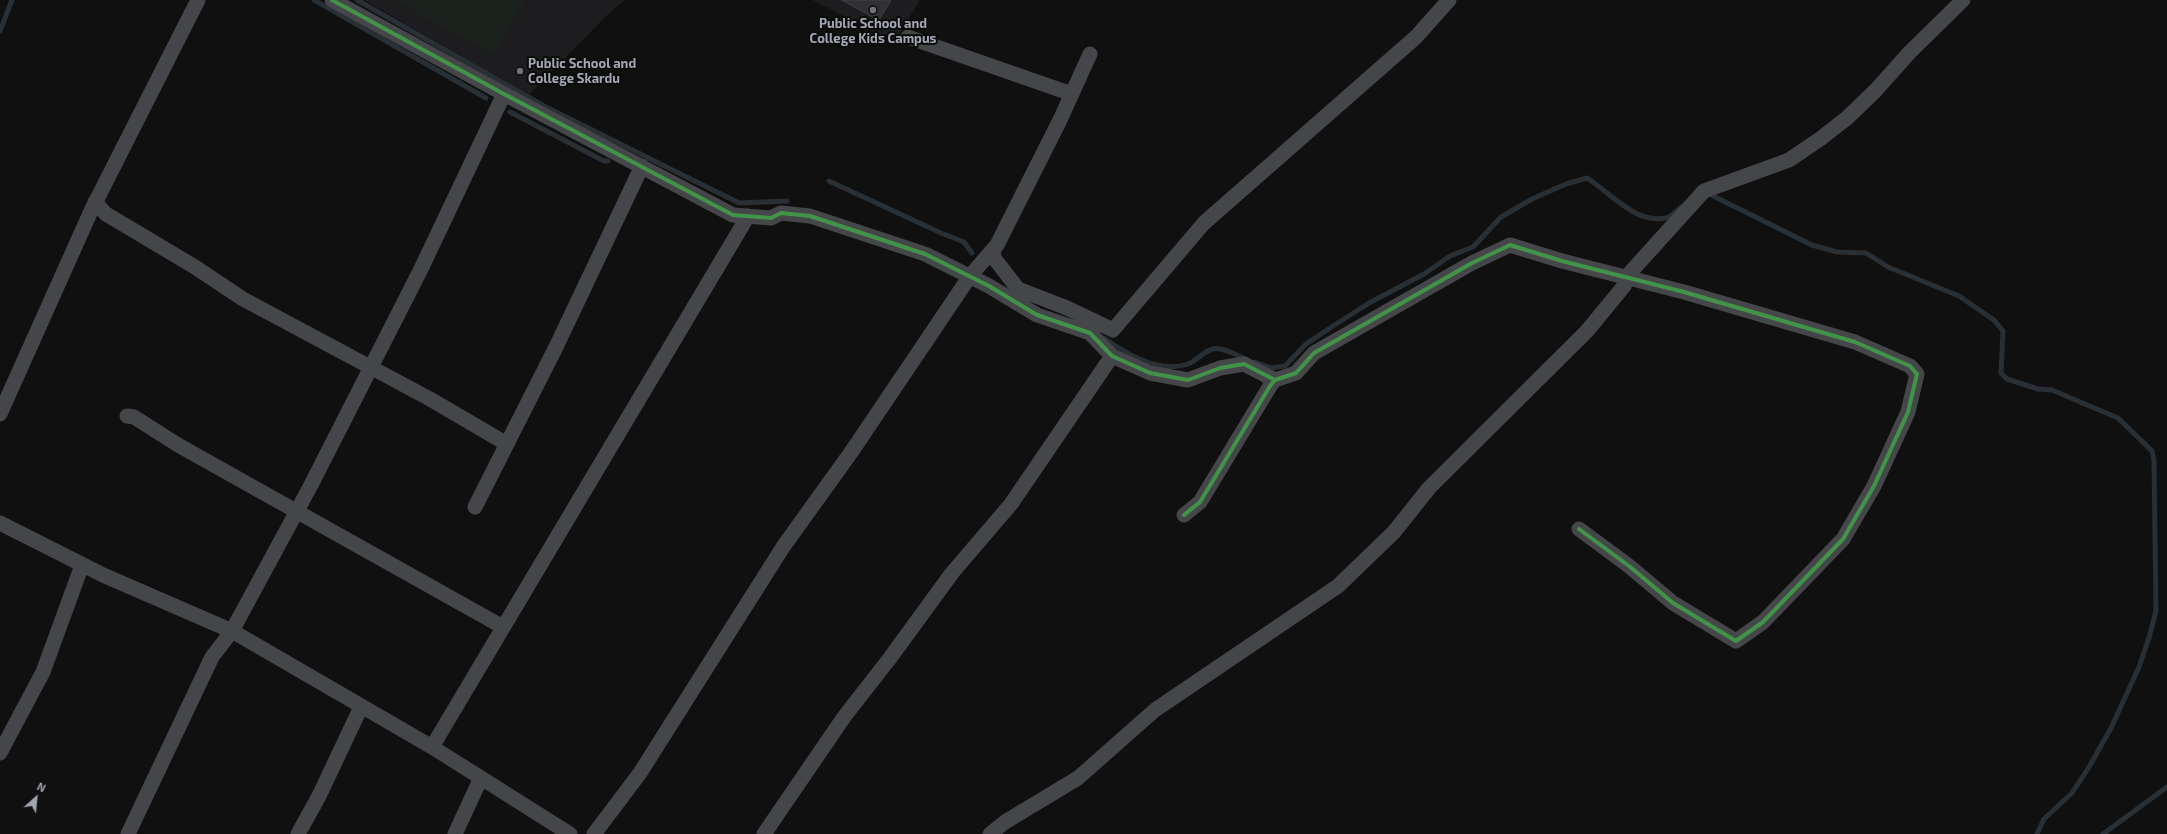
<!DOCTYPE html>
<html>
<head>
<meta charset="utf-8">
<style>
  body { margin:0 }
  #map { position:relative; width:2167px; height:834px; overflow:hidden; background:#101011; font-family:"Exo 2",sans-serif }
  canvas { display:block }
  .north { position:absolute; left:16px; top:778px; width:40px; height:40px; -webkit-text-stroke:3px #0b0b0c; paint-order:stroke; rotate:27deg; font-size:11px; font-weight:700; line-height:16px; text-align:center; color:#a2a6b2 }
  .north::after { content:''; display:block; margin:auto; width:14px; height:18px; background:#a2a6b2; clip-path:polygon(50% 0,100% 100%,50% 72%,0 100%) }
</style>
</head>
<body>
<div id="map">
<canvas width="2167" height="834"></canvas>
<div class="north">N</div>
</div>
<script>
const context = document.querySelector('canvas').getContext('2d');
context.lineJoin = 'round';
function fill(path, color) { context.fillStyle = color; context.fill(path, 'evenodd'); }
function strokePath(path, color, width, dash) { context.strokeStyle = color; context.lineWidth = width; context.lineCap = dash ? 'butt' : 'round'; context.setLineDash(dash || []); context.stroke(path); }
function drawText(font, color, halo, rows, align = 'center') {
  context.font = font + ' "Exo 2",sans-serif'; context.lineWidth = 4; context.setLineDash([]); context.textBaseline = 'middle'; context.strokeStyle = halo; context.fillStyle = color; for (const [text, x, y, turn = 0] of rows) {
    context.save(); context.translate(x, y); context.rotate((+turn || 0) * Math.PI / 180); context.textAlign = isNaN(turn) ? turn : align; if (halo) context.strokeText(text, 0, 0); context.fillText(text, 0, 0); context.restore();
  }
}
fill(new Path2D(`
  M 364,0 L 625,0 L 609,13 L 529,95 Z
  M 813,0 L 920,0 L 894,43 Z`), '#1d1d1f');
fill(new Path2D(`
  M 392,0 L 525,0 L 494,54 Z`), '#1b211c');
strokePath(new Path2D(`
  M 314,0 L 486,98
  M 357,0 L 544,106 L 739,203 L 787,201
  M 0,31 L 12,0
  M 510,112 L 604,161 L 608,161
  M 829,181 L 941,233 L 964,242 L 972,253
  M 1707,193 L 1812,245 L 1837,252 L 1866,253 L 1888,267 L 1959,296 L 1994,320 L 2003,331 L 2001,373 L 2007,379 L 2038,389 L 2052,390 L 2118,418 L 2152,451 L 2154,460 L 2156,611 L 2149,638 L 2139,667 L 2111,728 L 2089,767 L 2072,793 L 2044,819 L 2037,834
  M 1104,338 C 1126,354 1160,374 1188,364 C 1199,360 1207,346 1220,349 C 1229,350 1237,356 1246,359
  M 1255,362 L 1271,368 L 1285,366 L 1306,344 L 1333,326 L 1369,303 L 1424,274 L 1450,256 L 1473,247 L 1501,217 L 1532,199 L 1566,184 L 1587,178 C 1611,193 1635,224 1666,218 C 1671,217 1677,210 1681,207
  M 2103,834 L 2167,787`), '#282f35', 5);
const building = new Path2D(`
  M 842,0 L 891,0 L 879,20 Z`);
fill(building, '#313133');
strokePath(building, '#404144', 1);
strokePath(new Path2D(`
  M 332,0 L 504,94 L 733,215 L 771,218 L 781,213 L 810,216 L 925,254 L 989,286 L 1037,315 L 1090,333 L 1112,356 L 1150,373 L 1188,380 L 1220,368 L 1244,364 L 1275,380
  M 908,37 L 1072,94
  M 95,202 L 106,214 L 195,267 L 243,299 L 430,399 L 507,444
  M 993,250 L 994,258 L 1018,289 L 1067,308 L 1113,330 L 1204,223 L 1416,37 L 1449,0
  M 0,414 L 91,211 L 198,0
  M 127,416 L 134,417 L 178,445 L 503,627
  M 475,507 L 556,347 L 642,166
  M 1184,515 L 1200,502 L 1270,386 L 1275,380 L 1296,373 L 1314,353 L 1472,263 L 1510,245 L 1562,261 L 1684,292 L 1855,342 L 1910,366 L 1917,374 L 1908,412 L 1874,486 L 1843,539 L 1763,622 L 1736,641 L 1673,603 L 1629,566 L 1579,529
  M 0,523 L 103,575 L 232,631 L 432,747 L 570,834
  M 432,747 L 748,216
  M 0,753 L 43,672 L 82,565
  M 128,834 L 212,657 L 232,631 L 311,485 L 421,269 L 504,94
  M 298,834 L 319,796 L 361,707
  M 455,834 L 481,778
  M 594,834 L 640,773 L 783,547 L 852,451 L 970,276 L 997,245 L 1060,120 L 1090,54
  M 764,834 L 844,717 L 890,658 L 952,573 L 1011,504 L 1112,356
  M 990,834 L 1005,822 L 1078,778 L 1155,710 L 1338,586 L 1394,532 L 1429,488 L 1587,331 L 1624,286 L 1627,276 L 1704,191 L 1789,160 L 1820,139 L 1847,118 L 1876,90 L 1909,53 L 1963,0`), '#454649', 15);
strokePath(new Path2D(`
  M 332,0 L 504,94 L 733,215 L 771,218 L 781,213 L 810,216 L 925,254 L 989,286 L 1037,315 L 1090,333 L 1112,356 L 1150,373 L 1188,380 L 1220,368 L 1244,364 L 1275,380
  M 1184,515 L 1200,502 L 1270,386 L 1275,380 L 1296,373 L 1314,353 L 1472,263 L 1510,245 L 1562,261 L 1684,292 L 1855,342 L 1910,366 L 1917,374 L 1908,412 L 1874,486 L 1843,539 L 1763,622 L 1736,641 L 1673,603 L 1629,566 L 1579,529`), '#419447', 4);
for (const [x, y, r, color] of [
  [873,10,4,"#6f727a"],
  [520,71,4,"#6f727a"]
]) { const dot = new Path2D(); dot.arc(x, y, r, 0, 2 * Math.PI); context.fillStyle = color; context.fill(dot); strokePath(dot, '#0b0b0c', 1.5); }
drawText('bold 13px', '#a2a6b2', '#0b0b0c', [
  ["Public School and",873,24],
  ["College Kids Campus",873,39],
  ["Public School and",528,64,"left"],
  ["College Skardu",528,79,"left"]
]);
</script>
</body>
</html>
